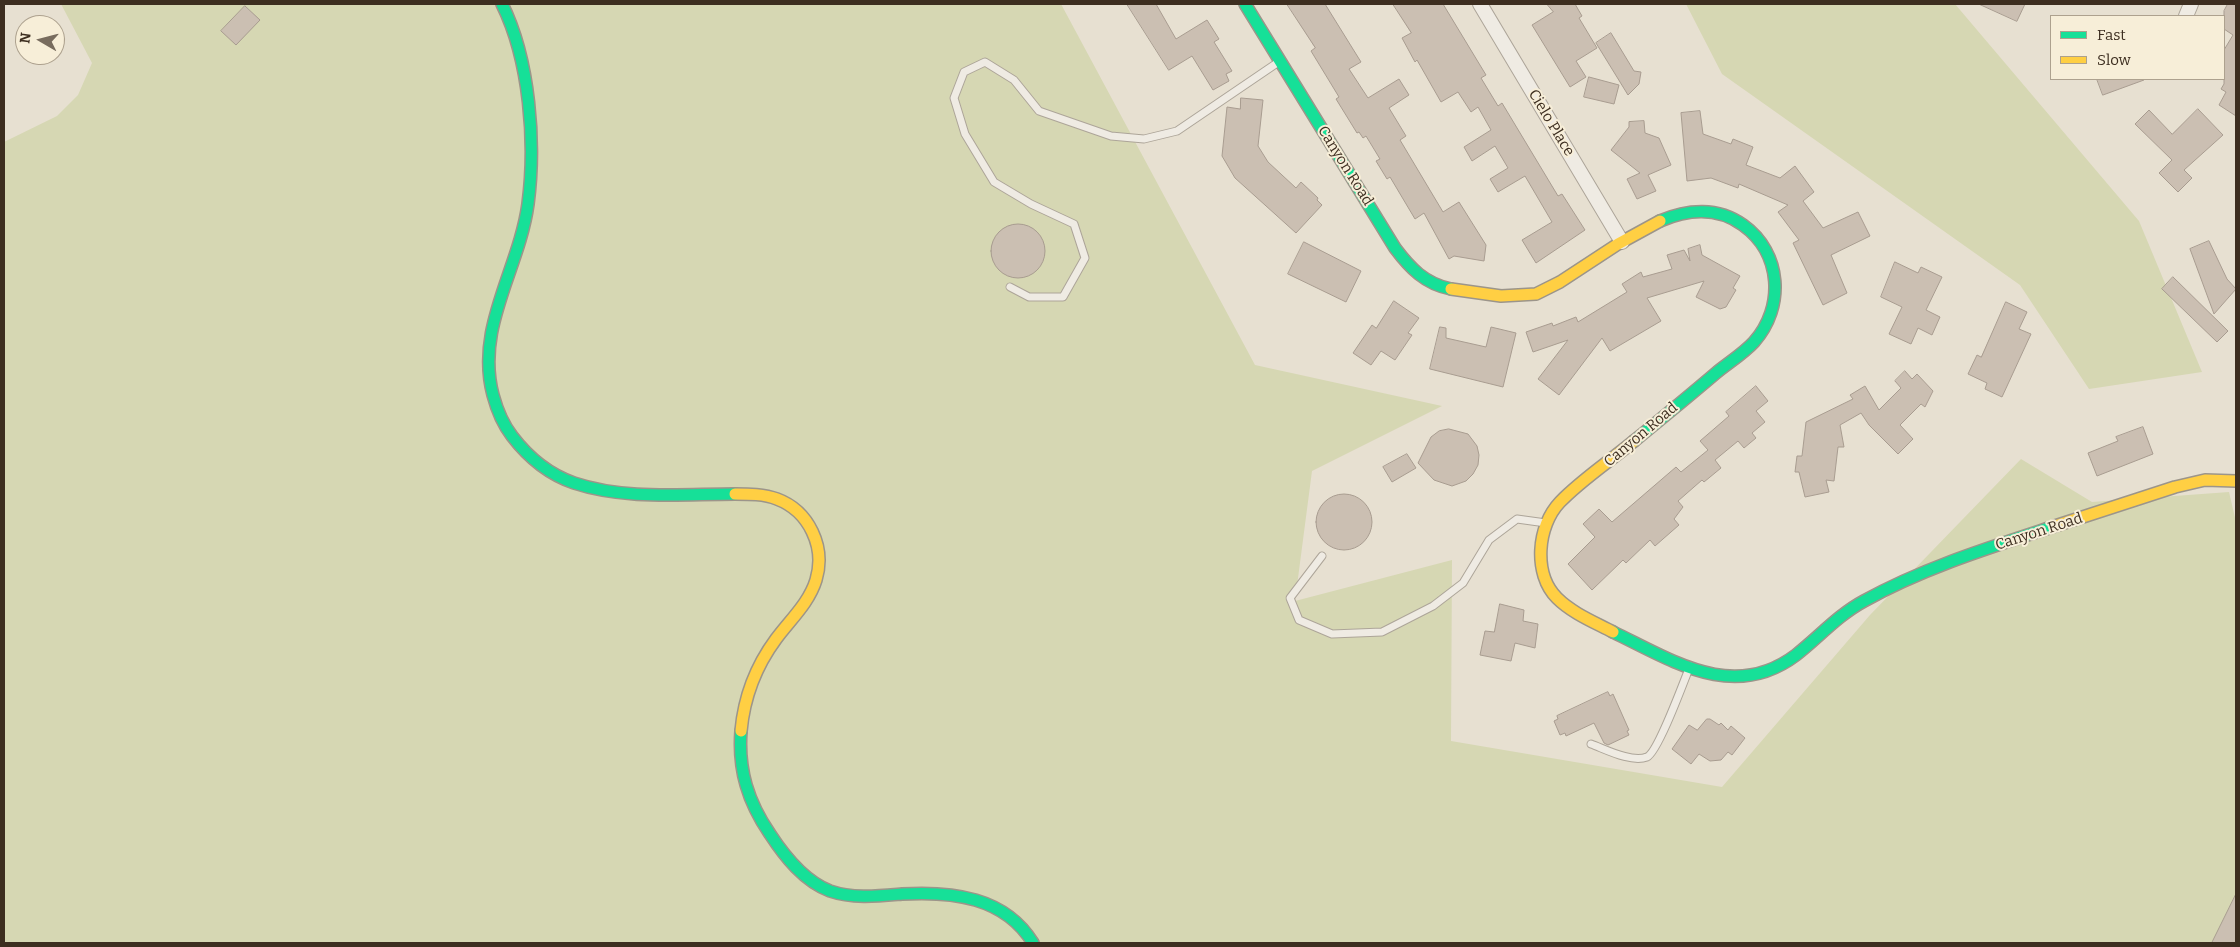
<!DOCTYPE html>
<html>
<head>
<meta charset="utf-8">
<style>
  body { margin:0 }
  #map { position:relative; width:2240px; height:947px; overflow:hidden; background:#e7e0d1; font-family:Bitter,serif }
  canvas { display:block }
  .frame { position:absolute; inset:0; border:5px solid #3d2e20; pointer-events:none }
  .legend { position:absolute; left:2050px; top:15px; width:175px; height:65px; box-sizing:border-box; background:#f7eed8; border:1px solid #ada18e; margin:0; padding:6px 9px; list-style:none; font-size:15px; color:#3d2e20 }
  .legend li { display:flex; align-items:center; gap:10px; height:25px }
  .legend b { width:25px; border:1px solid #ada18e }
  .north { position:absolute; left:15px; top:15px; width:50px; height:50px; box-sizing:border-box; background:#f7eed8; border:1px solid #ada18e; border-radius:50%; rotate:278deg; font-size:14px; font-weight:700; line-height:20px; text-align:center; color:#3d2e20 }
  .north::after { content:''; display:block; margin:auto; width:18px; height:22px; background:#786c5e; clip-path:polygon(50% 0,100% 100%,50% 72%,0 100%) }
</style>
</head>
<body>
<div id="map">
<canvas width="2240" height="947"></canvas>
<div class="frame"></div>
<ul class="legend">
<li><b style="height:6px;background:#16e098"></b>Fast</li>
<li><b style="height:6px;background:#ffcf43"></b>Slow</li>
</ul>
<div class="north">N</div>
</div>
<script>
const context = document.querySelector('canvas').getContext('2d');
context.lineJoin = 'round';
function fill(path, color) { context.fillStyle = color; context.fill(path, 'evenodd'); }
function strokePath(path, color, width, dash) { context.strokeStyle = color; context.lineWidth = width; context.lineCap = dash ? 'butt' : 'round'; context.setLineDash(dash || []); context.stroke(path); }
function drawText(font, color, halo, rows, align = 'center') {
  context.font = font + ' Bitter,serif'; context.lineWidth = 4; context.setLineDash([]); context.textBaseline = 'middle'; context.strokeStyle = halo; context.fillStyle = color; for (const [text, x, y, turn = 0] of rows) {
    context.save(); context.translate(x, y); context.rotate((+turn || 0) * Math.PI / 180); context.textAlign = isNaN(turn) ? turn : align; if (halo) context.strokeText(text, 0, 0); context.fillText(text, 0, 0); context.restore();
  }
}
fill(new Path2D(`
  M 61,4 L 1061,4 L 1255,365 L 1442,406 L 1312,471 L 1295,601 L 1452,560 L 1451,741 L 1722,787 L 1870,615 L 2021,459 L 2092,502 L 2229,492 L 2236,522 L 2236,943 L 4,943 L 4,142 L 57,116 L 78,95 L 92,63 Z
  M 1686,4 L 1955,4 L 2139,221 L 2202,372 L 2089,389 L 2020,285 L 1722,74 Z`), '#d6d7b3');
const building = new Path2D(`
  M 1127,4 L 1156,4 L 1176,39 L 1207,20 L 1219,39 L 1214,42 L 1232,71 L 1226,74 L 1229,81 L 1213,90 L 1192,56 L 1169,70 Z
  M 1287,4 L 1325,4 L 1361,62 L 1349,69 L 1368,98 L 1399,79 L 1409,95 L 1389,108 L 1406,136 L 1400,140 L 1443,212 L 1459,202 L 1486,245 L 1484,261 L 1454,256 L 1449,259 L 1424,213 L 1415,219 L 1390,177 L 1387,179 L 1376,161 L 1380,159 L 1366,136 L 1363,138 L 1359,132 L 1357,133 L 1336,99 L 1339,97 L 1311,51 L 1315,48 Z
  M 1393,4 L 1443,4 L 1486,75 L 1481,78 L 1498,106 L 1502,103 L 1558,196 L 1562,194 L 1585,230 L 1536,263 L 1522,240 L 1552,222 L 1525,176 L 1498,192 L 1490,179 L 1508,168 L 1495,146 L 1472,161 L 1464,147 L 1491,130 L 1478,107 L 1471,112 L 1458,92 L 1441,102 L 1417,60 L 1415,62 L 1402,38 L 1411,33 Z
  M 1547,4 L 1575,4 L 1582,16 L 1579,18 L 1597,48 L 1576,61 L 1586,77 L 1570,87 L 1532,25 L 1553,12 Z
  M 1979,4 L 2025,4 L 2017,21 Z
  M 2228,4 L 2236,4 L 2236,116 L 2219,105 L 2226,92 L 2221,89 L 2224,84 L 2224,50 L 2233,35 L 2224,29 L 2224,11 Z
  M 245,6 L 260,20 L 236,45 L 221,31 Z
  M 1611,33 L 1634,71 L 1641,72 L 1639,84 L 1628,95 L 1596,43 Z
  M 1589,77 L 1619,85 L 1614,104 L 1584,97 Z
  M 2097,79 L 2143,79 L 2144,80 L 2103,95 Z
  M 1241,98 L 1263,100 L 1258,146 L 1268,162 L 1296,188 L 1301,182 L 1318,198 L 1317,200 L 1322,205 L 1296,233 L 1235,178 L 1222,156 L 1227,107 L 1240,109 Z
  M 2198,109 L 2223,135 L 2184,170 L 2192,178 L 2178,192 L 2159,173 L 2172,160 L 2135,124 L 2149,110 L 2172,134 Z
  M 1700,111 L 1703,134 L 1731,144 L 1733,139 L 1753,147 L 1746,165 L 1780,178 L 1795,166 L 1814,192 L 1803,201 L 1823,228 L 1858,212 L 1870,236 L 1831,255 L 1847,293 L 1823,305 L 1793,243 L 1799,240 L 1778,212 L 1788,205 L 1739,184 L 1738,188 L 1711,178 L 1687,181 L 1681,113 Z
  M 1644,121 L 1645,133 L 1659,138 L 1671,165 L 1648,175 L 1656,191 L 1637,199 L 1627,179 L 1640,173 L 1611,150 L 1629,127 L 1629,122 Z
  M991 251a27 27 0 1 1 54 0a27 27 0 1 1-54 0Z
  M 2209,241 L 2227,279 L 2236,289 L 2214,314 L 2190,249 Z
  M 1304,242 L 1361,271 L 1346,302 L 1288,274 Z
  M 1700,245 L 1702,255 L 1740,276 L 1733,288 L 1736,290 L 1726,307 L 1720,309 L 1696,297 L 1704,281 L 1647,298 L 1661,321 L 1610,351 L 1602,338 L 1559,395 L 1538,379 L 1568,340 L 1533,352 L 1526,332 L 1552,323 L 1553,326 L 1576,317 L 1578,322 L 1627,292 L 1622,284 L 1641,272 L 1643,277 L 1672,269 L 1667,255 L 1684,250 L 1690,261 L 1688,249 Z
  M 1895,262 L 1918,273 L 1921,267 L 1942,277 L 1926,310 L 1940,317 L 1932,335 L 1918,328 L 1911,344 L 1889,334 L 1902,307 L 1881,297 Z
  M 2173,277 L 2228,331 L 2217,342 L 2162,289 Z
  M 1394,301 L 1419,318 L 1408,333 L 1412,335 L 1395,360 L 1381,351 L 1371,365 L 1353,353 L 1372,325 L 1376,328 Z
  M 2006,302 L 2027,312 L 2019,329 L 2031,334 L 2002,397 L 1985,389 L 1987,383 L 1968,374 L 1977,355 L 1981,357 Z
  M 1440,327 L 1446,328 L 1446,338 L 1486,347 L 1491,327 L 1516,333 L 1503,387 L 1430,369 Z
  M 1905,371 L 1912,379 L 1917,374 L 1933,391 L 1925,407 L 1921,404 L 1900,425 L 1913,439 L 1898,454 L 1869,425 L 1861,413 L 1840,425 L 1844,447 L 1838,447 L 1834,481 L 1826,480 L 1829,492 L 1805,497 L 1799,472 L 1795,472 L 1797,456 L 1802,456 L 1806,422 L 1853,399 L 1850,395 L 1865,386 L 1879,410 L 1901,388 L 1895,381 Z
  M 1756,386 L 1768,401 L 1756,411 L 1765,422 L 1752,433 L 1756,438 L 1744,448 L 1738,441 L 1715,460 L 1721,468 L 1704,482 L 1702,480 L 1678,501 L 1683,507 L 1674,519 L 1679,525 L 1655,546 L 1650,540 L 1626,563 L 1623,560 L 1592,590 L 1568,564 L 1595,537 L 1583,524 L 1599,509 L 1612,522 L 1676,467 L 1681,472 L 1708,450 L 1700,441 L 1729,416 L 1726,412 Z
  M 2143,427 L 2153,454 L 2097,476 L 2088,453 L 2118,441 L 2116,437 Z
  M 1449,429 L 1468,434 L 1477,446 L 1479,455 L 1478,465 L 1473,474 L 1466,481 L 1452,486 L 1434,480 L 1418,463 L 1431,437 L 1439,431 Z
  M 1407,454 L 1416,468 L 1392,482 L 1383,467 Z
  M1316 522a28 28 0 1 1 56 0a28 28 0 1 1-56 0Z
  M 1500,604 L 1524,610 L 1523,621 L 1538,624 L 1535,648 L 1515,643 L 1511,661 L 1480,655 L 1485,631 L 1494,632 Z
  M 1608,692 L 1610,696 L 1613,694 L 1629,730 L 1627,731 L 1629,735 L 1608,745 L 1604,743 L 1594,723 L 1566,736 L 1565,733 L 1560,735 L 1554,721 L 1558,719 L 1557,716 Z
  M 1707,719 L 1710,719 L 1719,725 L 1721,723 L 1728,730 L 1731,726 L 1745,738 L 1732,755 L 1728,752 L 1721,760 L 1710,761 L 1699,754 L 1691,764 L 1672,749 L 1689,725 L 1697,730 Z
  M 2236,894 L 2236,943 L 2212,943 Z`);
fill(building, '#cbbfb2');
strokePath(building, '#a89c90', 1);
const lane = new Path2D(`
  M 1010,287 L 1029,297 L 1063,297 L 1085,258 L 1074,224 L 1031,204 L 994,182 L 965,134 L 954,98 L 964,72 L 985,62 L 1014,80 L 1039,111 L 1111,136 L 1144,139 L 1177,131 L 1280,61
  M 1322,556 L 1290,598 L 1299,620 L 1332,634 L 1382,632 L 1433,606 L 1463,583 L 1489,540 L 1517,519 L 1546,523
  M 1591,744 C 1605,749 1631,763 1647,757 C 1658,752 1684,681 1690,666`);
const street = new Path2D(`
  M 1480,4 L 1622,242
  M 2186,16 L 2191,4`);
const fast = new Path2D(`
  M 502,4 C 530,60 536,143 528,204 C 519,270 475,327 493,395 C 497,410 502,423 512,436 C 528,457 548,474 574,483 C 625,500 682,494 735,494
  M 1245,4 L 1395,248 C 1410,268 1425,284 1451,289
  M 1634,441 C 1661,419 1689,396 1716,373 C 1728,363 1743,354 1754,342 C 1785,307 1782,253 1743,225 C 1718,207 1688,209 1660,221
  M 1613,632 C 1673,661 1734,702 1796,655 C 1819,637 1838,615 1864,601 C 1923,568 1991,547 2055,526
  M 741,731 C 738,770 748,802 770,834 C 785,857 804,881 830,891 C 853,899 879,896 902,894 C 952,891 1005,897 1033,943`);
const slow = new Path2D(`
  M 1451,289 L 1501,296 L 1536,294 L 1560,282 L 1618,244 L 1660,221
  M 735,494 C 749,494 764,494 777,499 C 809,511 826,547 816,580 C 809,603 790,620 776,639 C 756,666 744,698 741,731
  M 2055,526 L 2175,487 L 2205,480 L 2236,481
  M 1613,632 C 1594,622 1572,613 1557,598 C 1533,574 1537,526 1560,502 C 1581,480 1610,461 1634,441`);
strokePath(lane, '#ada599', 9);
strokePath(street, '#ada599', 16);
strokePath(fast, '#9c958a', 14);
strokePath(slow, '#9c958a', 14);
strokePath(lane, '#efebe3', 7);
strokePath(street, '#efebe3', 14);
strokePath(fast, '#16e098', 11);
strokePath(slow, '#ffcf43', 11);
drawText('15px', '#3d2e20', '#f7eed8', [
  ["Cielo Place",1551,123,59],
  ["Canyon Road",1345,166,58],
  ["Canyon Road",1641,435,-40],
  ["Canyon Road",2039,532,-18]
]);
</script>
</body>
</html>
